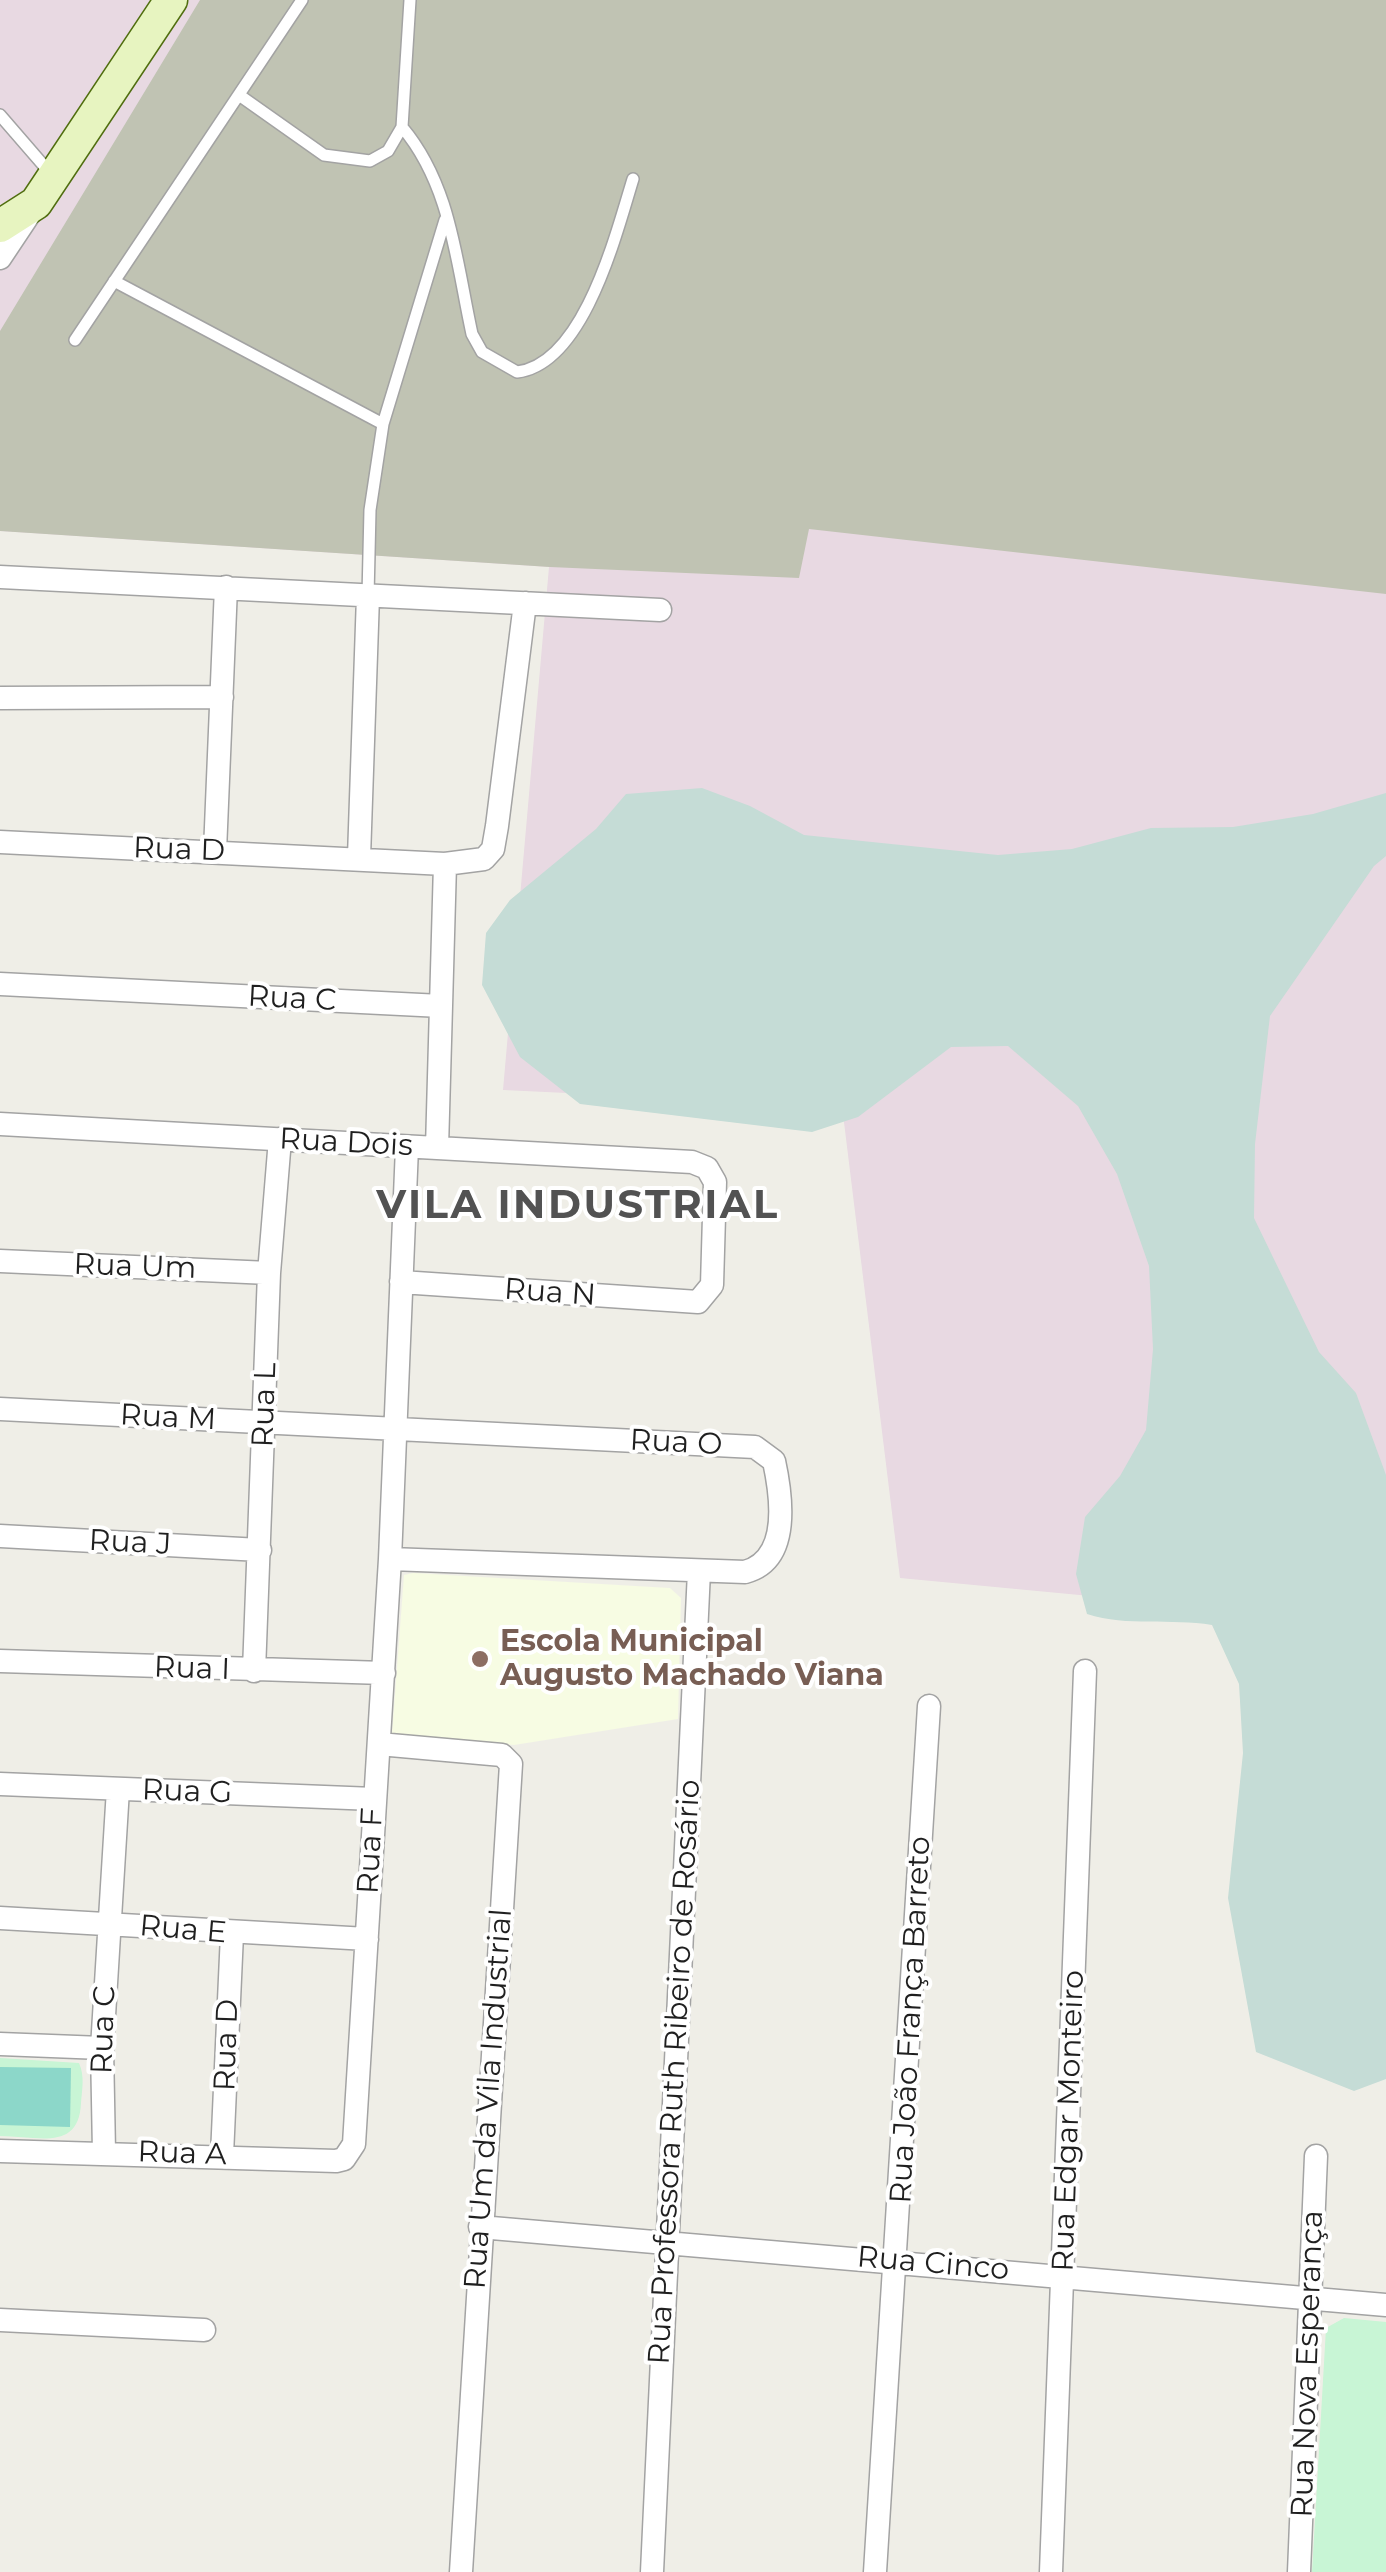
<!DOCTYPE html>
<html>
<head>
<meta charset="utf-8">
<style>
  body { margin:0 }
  canvas { display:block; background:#efeee7 }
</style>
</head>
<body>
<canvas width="1386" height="2572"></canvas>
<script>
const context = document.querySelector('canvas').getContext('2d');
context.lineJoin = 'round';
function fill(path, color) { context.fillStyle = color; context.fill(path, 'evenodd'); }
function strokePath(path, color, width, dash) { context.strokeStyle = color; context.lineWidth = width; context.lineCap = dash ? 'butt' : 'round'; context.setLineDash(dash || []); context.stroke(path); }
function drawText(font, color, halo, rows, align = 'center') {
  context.font = font + ' Montserrat,sans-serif'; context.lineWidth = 8; context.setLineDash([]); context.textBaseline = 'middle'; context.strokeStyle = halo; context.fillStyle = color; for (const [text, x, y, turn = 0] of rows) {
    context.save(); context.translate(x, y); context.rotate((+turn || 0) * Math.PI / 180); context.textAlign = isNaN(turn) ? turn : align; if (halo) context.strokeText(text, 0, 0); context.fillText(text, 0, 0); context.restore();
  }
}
fill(new Path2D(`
  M 0,0 L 1386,0 L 1386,1536 L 1090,1596 L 900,1578 L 842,1106 L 503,1090 L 549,567 L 0,531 Z`), '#e8d9e2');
fill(new Path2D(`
  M 413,1573 L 670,1588 L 681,1598 L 678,1719 L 514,1745 L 392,1734 L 404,1575 Z`), '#f7fce3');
fill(new Path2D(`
  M 200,0 L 1386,0 L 1386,594 L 809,529 L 799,578 L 550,567 L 0,531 L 0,331 Z`), '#c0c3b3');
fill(new Path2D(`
  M 702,788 L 750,806 L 804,835 L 998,855 L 1072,849 L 1151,828 L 1233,827 L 1313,814 L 1386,793 L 1386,856 L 1374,866 L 1270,1016 L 1255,1144 L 1254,1218 L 1319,1352 L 1356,1393 L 1386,1475 L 1386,2079 L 1354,2091 L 1256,2052 L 1228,1898 L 1243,1753 L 1239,1684 L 1212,1625 C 1170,1618 1128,1627 1087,1614 L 1076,1574 L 1085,1517 L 1120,1476 L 1146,1430 L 1153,1349 L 1149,1266 L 1117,1174 L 1078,1106 L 1008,1046 L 951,1047 L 858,1117 L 812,1132 L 580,1104 L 520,1057 L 482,985 L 486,933 L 510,900 L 596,829 L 626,794 Z`), '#c5dcd6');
fill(new Path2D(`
  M 0,2058 L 79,2063 C 85,2076 82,2090 81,2103 C 79,2152 37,2136 0,2136 Z
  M 1344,2318 L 1386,2322 L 1386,2572 L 1312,2572 L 1326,2328 Z`), '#c8f5d5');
fill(new Path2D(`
  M 0,2067 L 71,2068 L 70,2127 L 0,2125 Z`), '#8cd7c9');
const lane = new Path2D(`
  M 239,95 L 324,155 L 370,161 L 388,151 L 402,127 L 410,0
  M 0,115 L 51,174
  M 402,127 C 451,185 456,261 472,334 L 482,352 L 517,372 C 584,364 616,234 633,179
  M 114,281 L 383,424
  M 75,340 L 302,0
  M 368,596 L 370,510 L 383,424 L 445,220`);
const street = new Path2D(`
  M 0,258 L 32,210
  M 0,577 L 660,610
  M 0,698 L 222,697
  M 0,842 L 445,864 L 484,859 L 493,849 L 497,826 L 525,603
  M 215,851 L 226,587
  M 359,857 L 368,596
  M 0,984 L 441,1006
  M 0,1124 L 692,1162 L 707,1168 L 715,1182 L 712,1285 L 698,1302 L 401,1282
  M 437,1148 L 445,864
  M 0,1261 L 269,1273
  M 0,1409 L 755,1447 L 774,1461 C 782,1498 790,1560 745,1572 L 390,1559
  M 0,1536 L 260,1550
  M 0,1661 L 384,1673
  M 254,1671 L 269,1273 L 280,1139
  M 379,1744 L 502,1755 L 511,1764 L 461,2572
  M 0,1784 L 374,1799
  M 0,1918 L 367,1939
  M 0,2044 L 102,2048
  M 0,2151 L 336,2161 L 344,2159 L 354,2144 L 390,1559 L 407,1147
  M 104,2152 L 102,2048 L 118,1789
  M 222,2155 L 232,1934
  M 480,2227 L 1386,2305
  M 0,2320 L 204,2330
  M 652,2572 L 699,1571
  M 875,2572 L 929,1706
  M 1051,2572 L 1085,1671
  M 1299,2572 L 1316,2156`);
const secondary = new Path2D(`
  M 0,226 L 36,203 L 171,0`);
strokePath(lane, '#a3a3a3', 14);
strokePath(street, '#a3a3a3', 25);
strokePath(secondary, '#506e0f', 35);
strokePath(lane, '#fff', 11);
strokePath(street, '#fff', 22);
strokePath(secondary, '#e7f4c0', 32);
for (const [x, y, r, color] of [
  [480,1659,10,"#8d6e63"]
]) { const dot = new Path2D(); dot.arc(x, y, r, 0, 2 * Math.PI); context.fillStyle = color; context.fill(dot); strokePath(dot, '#fff', 4); }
drawText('30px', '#1f1f1f', '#fff', [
  ["Rua D",179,850,2],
  ["Rua C",292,999,3],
  ["Rua Dois",346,1143,3],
  ["Rua Um",135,1267,2],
  ["Rua N",550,1293,4],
  ["Rua L",265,1405,-88],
  ["Rua M",168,1418,3],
  ["Rua O",676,1443,3],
  ["Rua J",130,1543,3],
  ["Rua I",192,1669,2],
  ["Rua G",187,1792,2],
  ["Rua F",371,1851,-87],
  ["Rua E",183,1930,5],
  ["Rua João França Barreto",911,2020,-87],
  ["Rua C",104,2030,-88],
  ["Rua D",227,2045,-88],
  ["Rua Professora Ruth Ribeiro de Rosário",675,2072,-87],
  ["Rua Um da Vila Industrial",489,2099,-86],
  ["Rua Edgar Monteiro",1069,2121,-88],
  ["Rua A",182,2154,2],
  ["Rua Cinco",933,2264,5],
  ["Rua Nova Esperança",1308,2364,-88]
]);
drawText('bold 30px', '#785e54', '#fff', [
  ["Escola Municipal",500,1642],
  ["Augusto Machado Viana",500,1676]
], 'left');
context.letterSpacing = '2.5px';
drawText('bold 40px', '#525252', '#fff', [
  ["VILA INDUSTRIAL",578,1206]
]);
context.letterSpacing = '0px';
</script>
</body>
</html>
